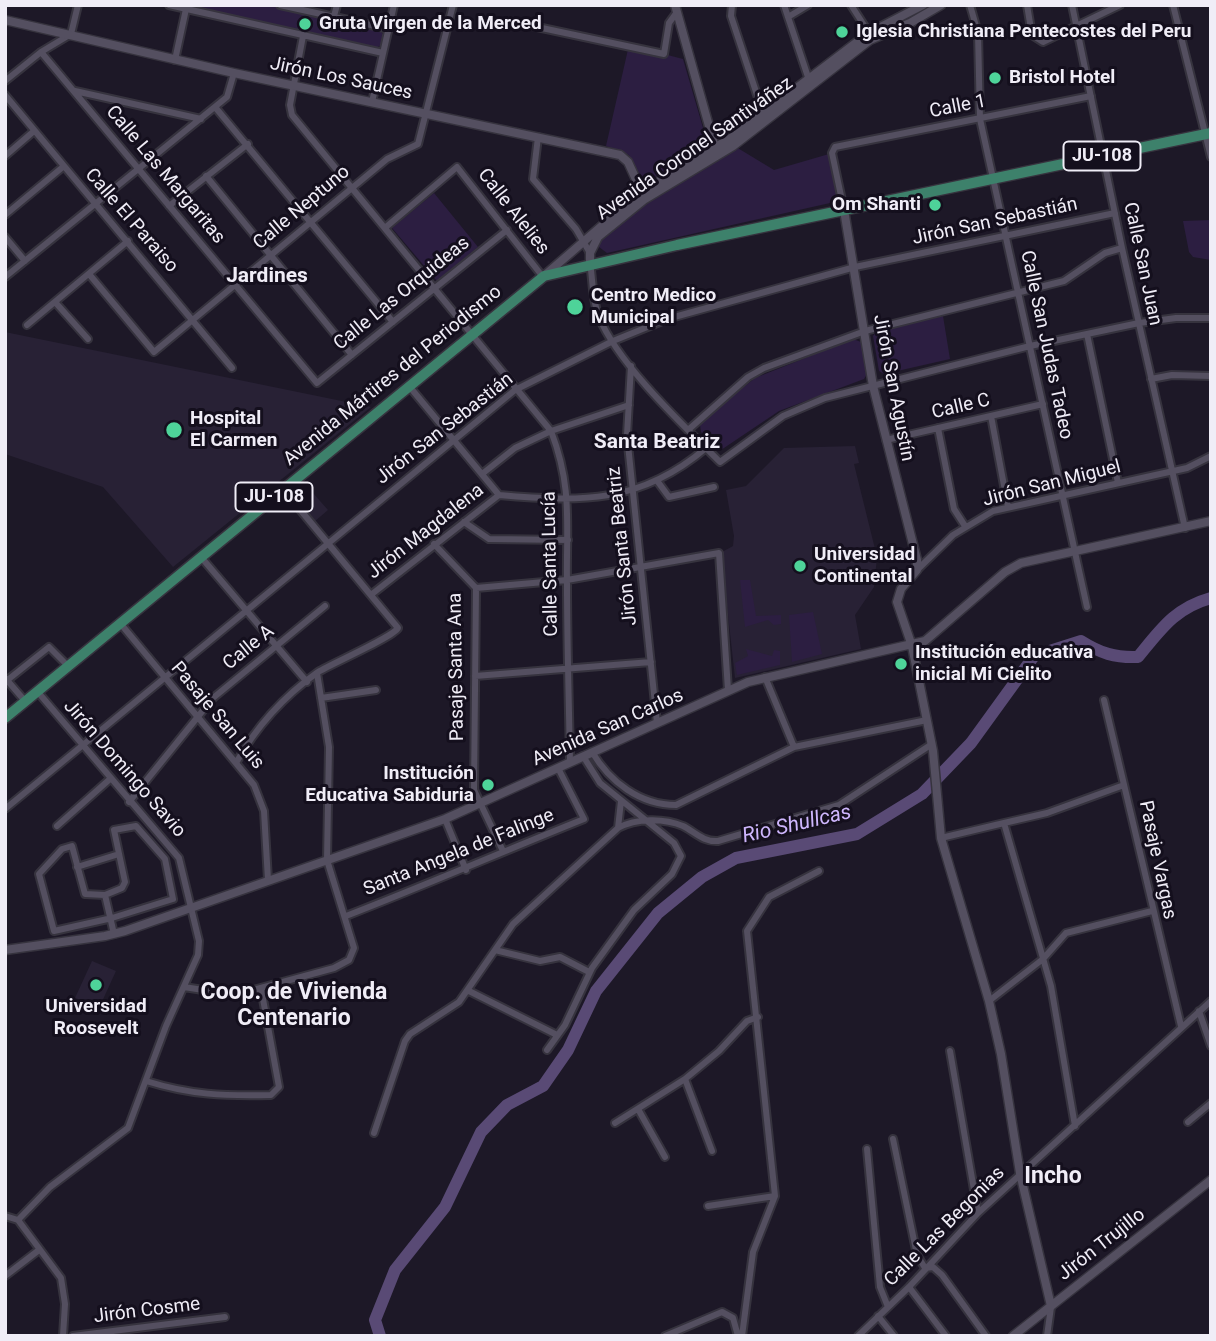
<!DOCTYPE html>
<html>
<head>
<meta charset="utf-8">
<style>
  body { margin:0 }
  #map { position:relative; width:1216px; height:1341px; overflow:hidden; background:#1d1827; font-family:Roboto,sans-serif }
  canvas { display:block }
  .frame { position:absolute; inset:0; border:7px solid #f0edf7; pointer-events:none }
</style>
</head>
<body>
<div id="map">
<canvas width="1216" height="1341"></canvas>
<div class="frame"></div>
</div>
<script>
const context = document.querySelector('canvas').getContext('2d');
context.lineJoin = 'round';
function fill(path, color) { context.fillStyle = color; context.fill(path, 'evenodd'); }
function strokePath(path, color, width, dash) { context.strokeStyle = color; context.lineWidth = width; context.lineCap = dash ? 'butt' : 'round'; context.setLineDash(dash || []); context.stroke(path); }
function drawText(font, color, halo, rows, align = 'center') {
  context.font = font + ' Roboto,sans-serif'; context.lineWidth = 6; context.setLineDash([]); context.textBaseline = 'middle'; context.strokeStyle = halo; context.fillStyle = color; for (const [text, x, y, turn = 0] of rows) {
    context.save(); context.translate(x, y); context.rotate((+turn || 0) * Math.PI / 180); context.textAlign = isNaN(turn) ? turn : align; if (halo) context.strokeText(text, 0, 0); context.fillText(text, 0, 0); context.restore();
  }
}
fill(new Path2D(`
  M 5,332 L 371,407 L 173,567 L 103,487 L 5,454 Z
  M 855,446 L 859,463 L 854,464 L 877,557 L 874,587 L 855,615 L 861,649 L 735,678 L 722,560 L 722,552 L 733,546 L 734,536 L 726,490 L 746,486 L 784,448 Z
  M 306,485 L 328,510 L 314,522 L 294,500 L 295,495 Z
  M 92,961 L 116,971 L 100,1006 L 75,998 Z`), '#282135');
fill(new Path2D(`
  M 181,5 L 269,5 L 378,29 L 384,35 L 381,45 L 375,49 Z
  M 629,45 L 683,59 L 708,145 L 642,185 L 629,155 L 606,146 Z
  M 736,147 L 774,170 L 829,154 L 839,201 L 607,253 L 599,247 L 599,240 L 641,205 Z
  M 434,193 L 478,247 L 437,281 L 392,228 Z
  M 1211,220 L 1211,260 L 1193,257 L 1189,252 L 1183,221 Z
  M 943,316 L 950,359 L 884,374 L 879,371 L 873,336 L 877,331 Z
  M 853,339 L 861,342 L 867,374 L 864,379 L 779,411 L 721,450 L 701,432 L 700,425 L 704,419 L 755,378 Z
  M 740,580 L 750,580 L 756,616 L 781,615 L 781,624 L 774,625 L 768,620 L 745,627 Z
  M 813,612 L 822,654 L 792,662 L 789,615 Z
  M 746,649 L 772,656 L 774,650 L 780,651 L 780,665 L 737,675 L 735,663 L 748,656 Z`), '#2c1e41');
strokePath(new Path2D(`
  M 380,1336 L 375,1320 L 395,1270 L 445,1207 L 481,1132 L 507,1105 L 543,1086 L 568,1050 L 596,991 L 658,913 L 702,877 L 736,858 L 857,834 L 922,794 L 971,743 L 1034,656 L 1081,641 C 1100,653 1115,658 1138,657 C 1161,629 1175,608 1211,598`), '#594a75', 12);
const street = new Path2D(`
  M 169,5 L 383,53
  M 280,5 L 389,29
  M 732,5 L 731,16 L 763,113
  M 784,5 L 809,80
  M 851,5 L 869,33
  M 970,5 L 978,33 L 980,119 L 1087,607
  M 1027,5 L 1032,35 L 1043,42 L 1120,5
  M 1072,5 L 1122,248 L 1185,528
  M 1173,5 L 1211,157
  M 334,16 L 337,5
  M 788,17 L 808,5
  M 509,21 L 664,54 L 669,23 L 677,12
  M 303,36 L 290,105 L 292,115 L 551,431 C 573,488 566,526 567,584 C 567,643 569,703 570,762
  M 41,52 L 317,383 L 507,230
  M 175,60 L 186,9
  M 5,81 L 41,52 L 71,34 L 78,5
  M 75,91 L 201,119
  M 5,95 L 232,368
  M 372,102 L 394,5
  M 215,107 L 393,322
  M 538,137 L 533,179 L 576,229 L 590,253
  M 5,156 L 34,131
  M 206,176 L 352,355
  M 169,206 L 248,144
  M 844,210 L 832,153 L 835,147 L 1091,96
  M 5,215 L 64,166
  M 386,227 L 457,167 L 543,277
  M 5,237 L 25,261
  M 590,263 C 593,280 592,301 599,317 C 618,364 684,426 720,462 L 783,416 L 825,398 L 1030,346 L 1139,323 L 1176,318 L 1211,318
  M 89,274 L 154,352 L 387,159 L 418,144 L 453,5
  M 5,277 L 227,97 L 234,73
  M 55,302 L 88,339
  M 27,325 L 128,241
  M 1087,334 L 1118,483
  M 631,366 L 627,435 L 657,723
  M 1151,379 L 1172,375 L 1211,376
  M 409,386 L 499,495 C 581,502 640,504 706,448
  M 991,416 L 1008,507
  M 938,428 L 954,509 L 965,526
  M 688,430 L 748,377 L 764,368 L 865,331 L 1064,281 L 1105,253 L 1122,248
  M 886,440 L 1043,404
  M 482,474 L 515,448 L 551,431 L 629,405
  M 658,482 L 669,497 L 714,487
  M 464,522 L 489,539 L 568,540
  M 434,544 L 476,588 L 474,790 L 503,851
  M 201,557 L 307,682
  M 917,570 L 953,535 L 993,511 L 1187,468 L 1211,456
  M 476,588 L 567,580 L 719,553 L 728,690
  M 372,594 L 499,495
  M 120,623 L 254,785 L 264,811 L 268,880
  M 475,676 L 651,662
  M 765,677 L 794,747
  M 6,679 L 25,701
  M 5,682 L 49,647 L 68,666
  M 321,698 L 376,690
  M 1104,700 L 1181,1026
  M 592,752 C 610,782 640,805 676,805 L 794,747 L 927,720
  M 236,763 C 256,727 284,696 318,672 C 333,663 393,637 398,628 L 283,489
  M 129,802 L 213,698 L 325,606
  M 5,809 L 515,390 L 613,341 L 667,319 L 855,267 L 1115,213
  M 445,819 L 466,870
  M 1004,823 L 1047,813 L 1124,785
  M 57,826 L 110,779
  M 136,826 L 165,859 L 173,899 L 112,918 L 54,931 L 39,874 L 62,849 L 72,846 L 85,894 L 105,895 L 122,888 L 125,882 L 114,830 Z
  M 618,828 C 636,818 664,818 683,826 C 695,832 703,842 718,841 L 839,805 L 932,744
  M 941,838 L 1004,823 L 1051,986 L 1075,1126
  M 77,867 L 119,854
  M 105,895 L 114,934
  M 346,916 C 426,885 504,851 584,819 L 558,768
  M 495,950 L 540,961 L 560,957 L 589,972
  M 184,987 L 235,995 L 334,968 L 349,960 L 354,948 L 327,860 L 329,747 L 317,673
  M 469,991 L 557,1035
  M 989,1001 L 1043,959 L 1066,933 L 1152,911
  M 1199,1011 L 1211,1046
  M 547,1050 L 565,1025 L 592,968 L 634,910 L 672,874 L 681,856 L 674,843 L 600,783 L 583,756
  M 950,1051 L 978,1213
  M 685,1079 L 712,1151
  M 146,1081 C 191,1095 224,1096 271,1095 L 279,1087 L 261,988
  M 638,1109 L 665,1157
  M 1188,1122 L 1211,1103
  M 615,1123 L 685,1079 L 719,1051 L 747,1021 L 758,1017
  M 374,1133 L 405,1041 L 410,1034 L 459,1002 L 513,924 L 618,828 L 621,801
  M 893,1139 L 917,1255 L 925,1268 L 933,1267 L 942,1275 L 986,1336
  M 867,1149 L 880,1287 L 888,1307
  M 708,1206 L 775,1196
  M 5,1216 L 18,1220 L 61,1278 L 65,1304 L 63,1336
  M 18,1220 L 50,1187 L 128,1128 L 166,1026 L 198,955 L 199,941 L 179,858 L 37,691
  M 5,1276 L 39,1250
  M 909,1287 L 946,1336
  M 878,1316 L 894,1336
  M 73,1336 L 225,1317
  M 665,1336 L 722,1312 L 733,1318 L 738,1336
  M 742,1336 L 753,1252 L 775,1196 L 747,931 L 769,897 L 819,871
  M 858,1336 L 909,1287 L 978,1213 L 1211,1001
  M 1047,1336 L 1051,1307`);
const secondary = new Path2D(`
  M 675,5 L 716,151
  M 5,20 L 234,73 L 620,155 L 628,162 L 645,199
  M 844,210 L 873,386 L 917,560 L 917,570 L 901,589 L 897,602 L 912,646 L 933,751 L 941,838 L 989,1001 L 1001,1054 L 1020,1173 L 1051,1306
  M 590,263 L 590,253 L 598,237 L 645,199 L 733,146 L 870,40 L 910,23 L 941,5
  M 545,275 L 641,192 L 731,138 L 869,33 L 923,5
  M 5,950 L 105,936 L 125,931 L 445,819 L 748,682 L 925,641 L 1005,572 L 1021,563 L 1211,521
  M 1013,1336 L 1211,1180`);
const primary = new Path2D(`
  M 5,718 L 544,276 L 677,245 L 1211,133`);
strokePath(street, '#36333e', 10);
strokePath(secondary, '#36333e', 11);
strokePath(primary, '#36333e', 13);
strokePath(street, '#544f60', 6);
strokePath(secondary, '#544f60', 8);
strokePath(primary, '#3d816b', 10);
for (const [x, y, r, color] of [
  [305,24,7,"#4ed399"],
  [842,32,7,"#4ed399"],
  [995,78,7,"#4ed399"],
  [935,205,7,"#4ed399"],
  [575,307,9,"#4ed399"],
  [174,430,9,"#4ed399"],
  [800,566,7,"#4ed399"],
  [901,664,7,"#4ed399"],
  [488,785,7,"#4ed399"],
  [96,985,7,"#4ed399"]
]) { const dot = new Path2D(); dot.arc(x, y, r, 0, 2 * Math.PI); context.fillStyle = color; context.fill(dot); strokePath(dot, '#140f1d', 2.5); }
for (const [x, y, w] of [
  [1102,156,77],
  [274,497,77]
]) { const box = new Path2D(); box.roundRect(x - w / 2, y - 14.5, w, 29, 5); context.fillStyle = '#140f1d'; context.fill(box); strokePath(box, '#f0edf7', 2); }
drawText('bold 18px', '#f0edf7', null, [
  ["JU-108",1102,156],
  ["JU-108",274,497]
]);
drawText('bold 19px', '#f0edf7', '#140f1d', [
  ["Gruta Virgen de la Merced",319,24],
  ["Iglesia Christiana Pentecostes del Peru",856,32],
  ["Bristol Hotel",1009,78],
  ["Om Shanti",921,205,"right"],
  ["Centro Medico",591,296],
  ["Municipal",591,318],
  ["Hospital",190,419],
  ["El Carmen",190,441],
  ["Universidad",814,555],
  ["Continental",814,577],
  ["Institución educativa",915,653],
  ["inicial Mi Cielito",915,675],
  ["Institución",474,774,"right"],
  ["Educativa Sabiduria",474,796,"right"],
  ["Universidad",96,1007,"center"],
  ["Roosevelt",96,1029,"center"]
], 'left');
drawText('19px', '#f0edf7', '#140f1d', [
  ["Jirón Los Sauces",341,79,12],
  ["Calle 1",958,107,-11],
  ["Avenida Coronel Santiváñez",695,149,-35],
  ["Calle Las Margaritas",165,175,50],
  ["Calle Neptuno",302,208,-40],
  ["Calle Alelies",513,212,52],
  ["Calle El Paraiso",131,221,49],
  ["Jirón San Sebastián",995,222,-12],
  ["Calle San Juan",1142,264,78],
  ["Calle Las Orquideas",402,294,-39],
  ["Calle San Judas Tadeo",1046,345,78],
  ["Avenida Mártires del Periodismo",393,376,-39],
  ["Jirón San Agustín",893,388,79],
  ["Calle C",961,407,-13],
  ["Jirón San Sebastián",445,429,-38],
  ["Jirón San Miguel",1052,484,-14],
  ["Jirón Magdalena",426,532,-38],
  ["Jirón Santa Beatriz",623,546,-96],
  ["Calle Santa Lucía",551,564,-91],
  ["Calle A",249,648,-39],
  ["Pasaje Santa Ana",457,667,-91],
  ["Pasaje San Luis",217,716,50],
  ["Avenida San Carlos",608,728,-24],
  ["Jirón Domingo Savio",124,769,49],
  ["Santa Angela de Falinge",459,853,-22],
  ["Pasaje Vargas",1157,860,78],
  ["Calle Las Begonias",945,1227,-45],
  ["Jirón Trujillo",1102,1245,-38],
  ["Jirón Cosme",147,1311,-7]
]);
drawText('bold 21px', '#f0edf7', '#140f1d', [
  ["Jardines",267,277],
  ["Santa Beatriz",657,443]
]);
drawText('italic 21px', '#ceb6fd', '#140f1d', [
  ["Rio Shullcas",797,825,-13]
]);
drawText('bold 23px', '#f0edf7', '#140f1d', [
  ["Coop. de Vivienda",294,993],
  ["Centenario",294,1019],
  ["Incho",1053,1177]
]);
</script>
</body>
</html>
